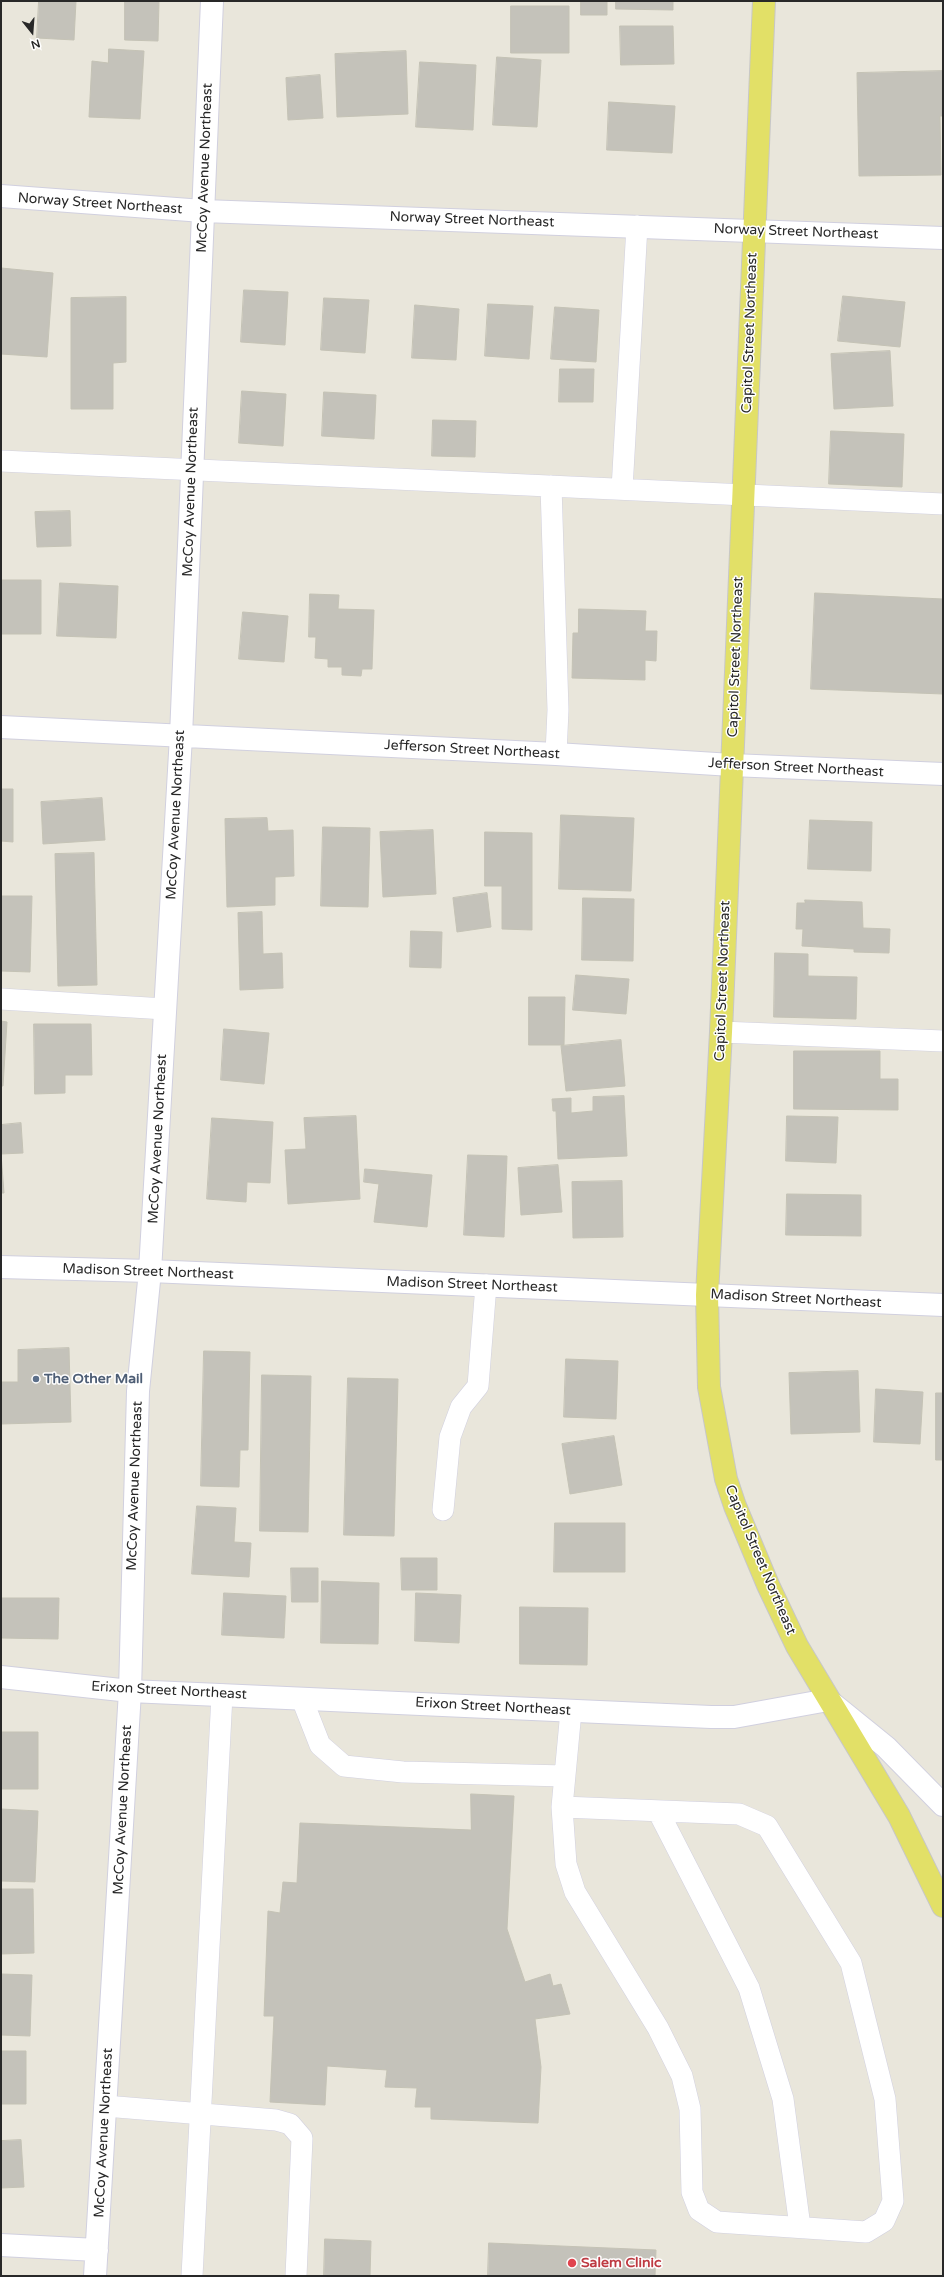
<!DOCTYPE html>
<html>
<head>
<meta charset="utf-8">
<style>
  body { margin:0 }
  #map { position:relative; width:944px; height:2277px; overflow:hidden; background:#e9e6db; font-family:"Varela Round",sans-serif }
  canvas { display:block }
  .frame { position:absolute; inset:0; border:2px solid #282828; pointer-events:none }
  .north { position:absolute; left:12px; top:12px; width:40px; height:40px; -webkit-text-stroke:3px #fff; paint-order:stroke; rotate:163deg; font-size:11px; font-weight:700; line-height:16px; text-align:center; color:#282828 }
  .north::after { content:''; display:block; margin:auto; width:14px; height:18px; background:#282828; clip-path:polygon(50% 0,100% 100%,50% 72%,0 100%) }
</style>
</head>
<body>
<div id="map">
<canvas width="944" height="2277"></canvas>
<div class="frame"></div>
<div class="north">N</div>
</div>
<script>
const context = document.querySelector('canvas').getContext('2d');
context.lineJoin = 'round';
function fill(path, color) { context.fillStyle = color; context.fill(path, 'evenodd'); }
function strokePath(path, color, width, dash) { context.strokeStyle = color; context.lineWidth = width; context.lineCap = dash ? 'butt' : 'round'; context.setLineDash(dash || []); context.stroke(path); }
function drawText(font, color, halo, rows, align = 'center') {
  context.font = font + ' "Varela Round",sans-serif'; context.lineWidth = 3; context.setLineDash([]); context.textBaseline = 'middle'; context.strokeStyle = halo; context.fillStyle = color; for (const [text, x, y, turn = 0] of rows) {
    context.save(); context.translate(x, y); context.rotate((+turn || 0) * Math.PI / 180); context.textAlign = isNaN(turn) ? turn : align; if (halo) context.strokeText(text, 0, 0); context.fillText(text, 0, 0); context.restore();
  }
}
const building = new Path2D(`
  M 39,1 L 76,1 L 74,40 L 37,38 Z
  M 125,1 L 159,1 L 158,41 L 125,40 Z
  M 581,1 L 607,1 L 607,15 L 581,15 Z
  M 616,1 L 673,1 L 673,10 L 616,9 Z
  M 511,6 L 569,6 L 569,53 L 511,53 Z
  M 620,26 L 673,26 L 674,64 L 621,65 Z
  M 109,49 L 144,51 L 140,119 L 89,117 L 92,61 L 108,63 Z
  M 406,51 L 408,114 L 337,117 L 335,54 Z
  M 497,57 L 541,60 L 537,127 L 493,125 Z
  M 420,62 L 476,65 L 473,130 L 416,127 Z
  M 943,71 L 943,116 L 940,116 L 941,175 L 859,176 L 857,73 Z
  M 320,75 L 323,118 L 288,120 L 286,78 Z
  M 609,102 L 675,106 L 672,153 L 607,150 Z
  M 1,268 L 53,273 L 47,357 L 1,354 Z
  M 244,290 L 288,292 L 285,345 L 241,342 Z
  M 843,296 L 905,302 L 900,347 L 838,341 Z
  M 126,297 L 126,362 L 113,363 L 113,409 L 71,409 L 71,298 Z
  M 324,298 L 369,300 L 365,353 L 321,350 Z
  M 488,304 L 533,306 L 529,359 L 485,356 Z
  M 415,305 L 459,309 L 456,360 L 412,358 Z
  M 555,307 L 599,310 L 596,362 L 551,359 Z
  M 890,351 L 893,406 L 834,409 L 831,354 Z
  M 560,369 L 594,369 L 593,402 L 559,402 Z
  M 242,391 L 286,394 L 283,446 L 239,443 Z
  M 324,392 L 376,395 L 374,439 L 322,436 Z
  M 433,420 L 476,421 L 475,457 L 432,456 Z
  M 831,431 L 904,434 L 902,487 L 829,484 Z
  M 70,511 L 71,546 L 37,547 L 35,512 Z
  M 1,580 L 41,580 L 41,634 L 1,634 Z
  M 60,583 L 118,586 L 116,638 L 57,636 Z
  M 815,593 L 943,599 L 943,694 L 811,689 Z
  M 310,594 L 339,595 L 338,609 L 374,610 L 372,669 L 362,669 L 361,676 L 342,675 L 342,667 L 328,667 L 328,659 L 315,658 L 316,637 L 309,637 Z
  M 579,609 L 646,611 L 645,631 L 657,631 L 656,661 L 645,660 L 645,680 L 572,678 L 573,633 L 578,633 Z
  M 243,612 L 288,616 L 284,662 L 239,659 Z
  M 1,789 L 13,789 L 13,842 L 1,841 Z
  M 102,798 L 105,840 L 43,844 L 41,802 Z
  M 561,815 L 634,818 L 631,891 L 559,889 Z
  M 267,818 L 268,831 L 293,830 L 294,876 L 275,877 L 275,905 L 227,907 L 225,819 Z
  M 810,820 L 872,822 L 871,871 L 808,869 Z
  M 323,827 L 370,828 L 368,907 L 321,906 Z
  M 433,830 L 436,894 L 383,897 L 380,832 Z
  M 485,832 L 532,833 L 532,930 L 502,929 L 502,886 L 485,886 Z
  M 94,853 L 97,985 L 58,986 L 55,854 Z
  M 487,893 L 491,927 L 457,932 L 453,898 Z
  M 1,896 L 32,896 L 30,972 L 1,971 Z
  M 583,898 L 634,899 L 633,961 L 582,960 Z
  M 805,900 L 862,902 L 863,928 L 890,929 L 889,953 L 854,952 L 854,949 L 802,946 L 803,929 L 796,929 L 797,903 L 805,903 Z
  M 262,912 L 263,954 L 282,953 L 283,988 L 240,990 L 238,913 Z
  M 411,931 L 442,932 L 441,968 L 410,967 Z
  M 775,953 L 808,954 L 808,976 L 857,977 L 856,1019 L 774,1017 Z
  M 576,975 L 629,979 L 626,1014 L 573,1010 Z
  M 529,997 L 565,997 L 564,1045 L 529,1045 Z
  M 1,1021 L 7,1022 L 3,1086 L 1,1086 Z
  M 34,1024 L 91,1024 L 92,1075 L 65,1075 L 65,1093 L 35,1094 Z
  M 224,1029 L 269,1033 L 264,1084 L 221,1080 Z
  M 621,1040 L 625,1086 L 566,1091 L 561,1046 Z
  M 794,1051 L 880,1051 L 880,1079 L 898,1079 L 898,1110 L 794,1109 Z
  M 624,1096 L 627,1156 L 558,1159 L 556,1111 L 553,1111 L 552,1099 L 571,1098 L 571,1113 L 593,1111 L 593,1097 Z
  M 356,1116 L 360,1199 L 288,1204 L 285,1150 L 306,1149 L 304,1118 Z
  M 787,1116 L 838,1117 L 836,1163 L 786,1161 Z
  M 212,1118 L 273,1122 L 270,1183 L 247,1182 L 246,1202 L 207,1199 Z
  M 21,1123 L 23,1153 L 1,1154 L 4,1193 L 1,1193 L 1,1142 L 2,1142 L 1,1125 Z
  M 468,1155 L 507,1156 L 504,1237 L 464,1235 Z
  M 558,1165 L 562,1212 L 521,1215 L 518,1168 Z
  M 365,1169 L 432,1175 L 427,1227 L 374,1222 L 379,1184 L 364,1182 Z
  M 622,1181 L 623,1237 L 573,1238 L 572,1182 Z
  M 787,1194 L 861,1195 L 861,1236 L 786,1235 Z
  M 69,1348 L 71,1422 L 1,1424 L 1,1382 L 18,1382 L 18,1350 Z
  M 204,1351 L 250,1352 L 248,1450 L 240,1450 L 239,1487 L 201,1486 Z
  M 566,1359 L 618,1361 L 616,1419 L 564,1417 Z
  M 858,1371 L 860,1432 L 791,1434 L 789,1373 Z
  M 262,1375 L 311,1376 L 308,1532 L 260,1531 Z
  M 348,1378 L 398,1379 L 394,1536 L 344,1535 Z
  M 876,1389 L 923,1392 L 920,1444 L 874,1442 Z
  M 936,1393 L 943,1393 L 943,1460 L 936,1460 Z
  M 614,1436 L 622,1485 L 570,1494 L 562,1444 Z
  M 197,1506 L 236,1508 L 234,1542 L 251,1543 L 249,1577 L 192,1574 Z
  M 555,1523 L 625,1523 L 625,1572 L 554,1572 Z
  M 401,1558 L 437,1558 L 437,1590 L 402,1590 Z
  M 291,1568 L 318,1568 L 318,1602 L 292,1602 Z
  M 322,1581 L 379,1583 L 378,1644 L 321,1643 Z
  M 224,1593 L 286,1596 L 284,1638 L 222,1635 Z
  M 416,1593 L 461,1595 L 459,1643 L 415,1641 Z
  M 1,1598 L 59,1598 L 58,1639 L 1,1638 Z
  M 520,1607 L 588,1608 L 587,1665 L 520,1664 Z
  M 1,1732 L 38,1732 L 38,1789 L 1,1789 Z
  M 471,1794 L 514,1796 L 507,1929 L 525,1982 L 550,1974 L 553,1986 L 561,1984 L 570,2014 L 535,2019 L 541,2067 L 538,2123 L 431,2119 L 431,2107 L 415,2107 L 417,2088 L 385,2087 L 387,2070 L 327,2066 L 325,2105 L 270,2102 L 274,2016 L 264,2016 L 268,1911 L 280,1913 L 283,1882 L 297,1883 L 300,1823 L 471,1830 Z
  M 1,1809 L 38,1811 L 35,1882 L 1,1881 Z
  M 1,1889 L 33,1889 L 34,1953 L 1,1954 Z
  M 1,1974 L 32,1975 L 30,2036 L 1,2035 Z
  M 1,2051 L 26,2051 L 26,2104 L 1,2104 Z
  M 21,2140 L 24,2187 L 1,2188 L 1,2141 Z
  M 325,2239 L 371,2241 L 370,2276 L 384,2276 L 324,2276 Z
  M 489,2243 L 656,2250 L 655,2276 L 488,2276 Z`);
fill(building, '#c4c2ba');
strokePath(building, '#c4c2b5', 1);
const lane = new Path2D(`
  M 1,461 L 943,504
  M 551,486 L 558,710 L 556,754
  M 622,489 L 637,226
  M 1,999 L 165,1009
  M 721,1032 L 943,1041
  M 443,1510 L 450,1437 L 461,1407 L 478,1386 L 486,1285
  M 302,1699 L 320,1745 L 344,1766 L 403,1772 L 565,1776
  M 562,1807 L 739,1814 L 767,1826 L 851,1963 L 885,2099 L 893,2201 L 884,2221 L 866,2232 L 717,2222 L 699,2210 L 692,2192 L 690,2109 L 682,2076 L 658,2028 L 575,1892 L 566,1864 L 562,1807 L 571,1711
  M 658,1811 L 749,1988 L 783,2099 L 800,2227
  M 105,2106 L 276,2120 L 290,2124 L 302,2138 L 296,2276
  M 192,2276 L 222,1695`);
const street = new Path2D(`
  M 1,196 L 203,211 L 943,238
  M 1,727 L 556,754 L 732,765 L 943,774
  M 1,1267 L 150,1271 L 707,1295
  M 1,1677 L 130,1691 L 711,1717 L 734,1717 L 828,1700 L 886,1747 L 943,1805
  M 1,2245 L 97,2250
  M 95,2276 L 130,1691 L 138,1391 L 150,1271 L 181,736 L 212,1`);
const secondary = new Path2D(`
  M 707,1295 L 943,1305`);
const primary = new Path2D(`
  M 764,1 L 721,1032 L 707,1295 L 709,1387 L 726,1479 L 735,1506 L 768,1585 L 797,1646 L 899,1816 L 943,1906`);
strokePath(lane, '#d1d0df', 22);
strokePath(street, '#d1d0df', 24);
strokePath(secondary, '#d1d0df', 24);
strokePath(primary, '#c7c7c7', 24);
strokePath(lane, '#fff', 21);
strokePath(street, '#fff', 22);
strokePath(secondary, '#fff', 22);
strokePath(primary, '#e2e067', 22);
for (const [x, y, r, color] of [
  [36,1379,4,"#5c6f8a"],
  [572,2263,5,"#e0444e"]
]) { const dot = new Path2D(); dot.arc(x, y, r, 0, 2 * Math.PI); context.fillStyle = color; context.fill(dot); strokePath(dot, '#fff', 1.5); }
drawText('14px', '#282828', '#fff', [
  ["McCoy Avenue Northeast",205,168,-88],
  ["Norway Street Northeast",100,204,4],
  ["Norway Street Northeast",472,220,2],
  ["Norway Street Northeast",796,232,2],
  ["Capitol Street Northeast",750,333,-88],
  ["McCoy Avenue Northeast",191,492,-88],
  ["Capitol Street Northeast",736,657,-88],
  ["Jefferson Street Northeast",472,750,3],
  ["Jefferson Street Northeast",796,768,3],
  ["McCoy Avenue Northeast",176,815,-87],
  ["Capitol Street Northeast",723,981,-88],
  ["McCoy Avenue Northeast",158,1139,-87],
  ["Madison Street Northeast",148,1272,2],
  ["Madison Street Northeast",472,1285,2],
  ["Madison Street Northeast",796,1299,3],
  ["McCoy Avenue Northeast",135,1486,-88],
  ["Capitol Street Northeast",760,1560,67],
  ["Erixon Street Northeast",169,1691,3],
  ["Erixon Street Northeast",493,1707,3],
  ["McCoy Avenue Northeast",123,1810,-87],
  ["McCoy Avenue Northeast",104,2133,-87]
]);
drawText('bold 14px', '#4e5e75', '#fff', [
  ["The Other Mail",44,1379]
], 'left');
drawText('bold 14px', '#be3a42', '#fff', [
  ["Salem Clinic",581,2263]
], 'left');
</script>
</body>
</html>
